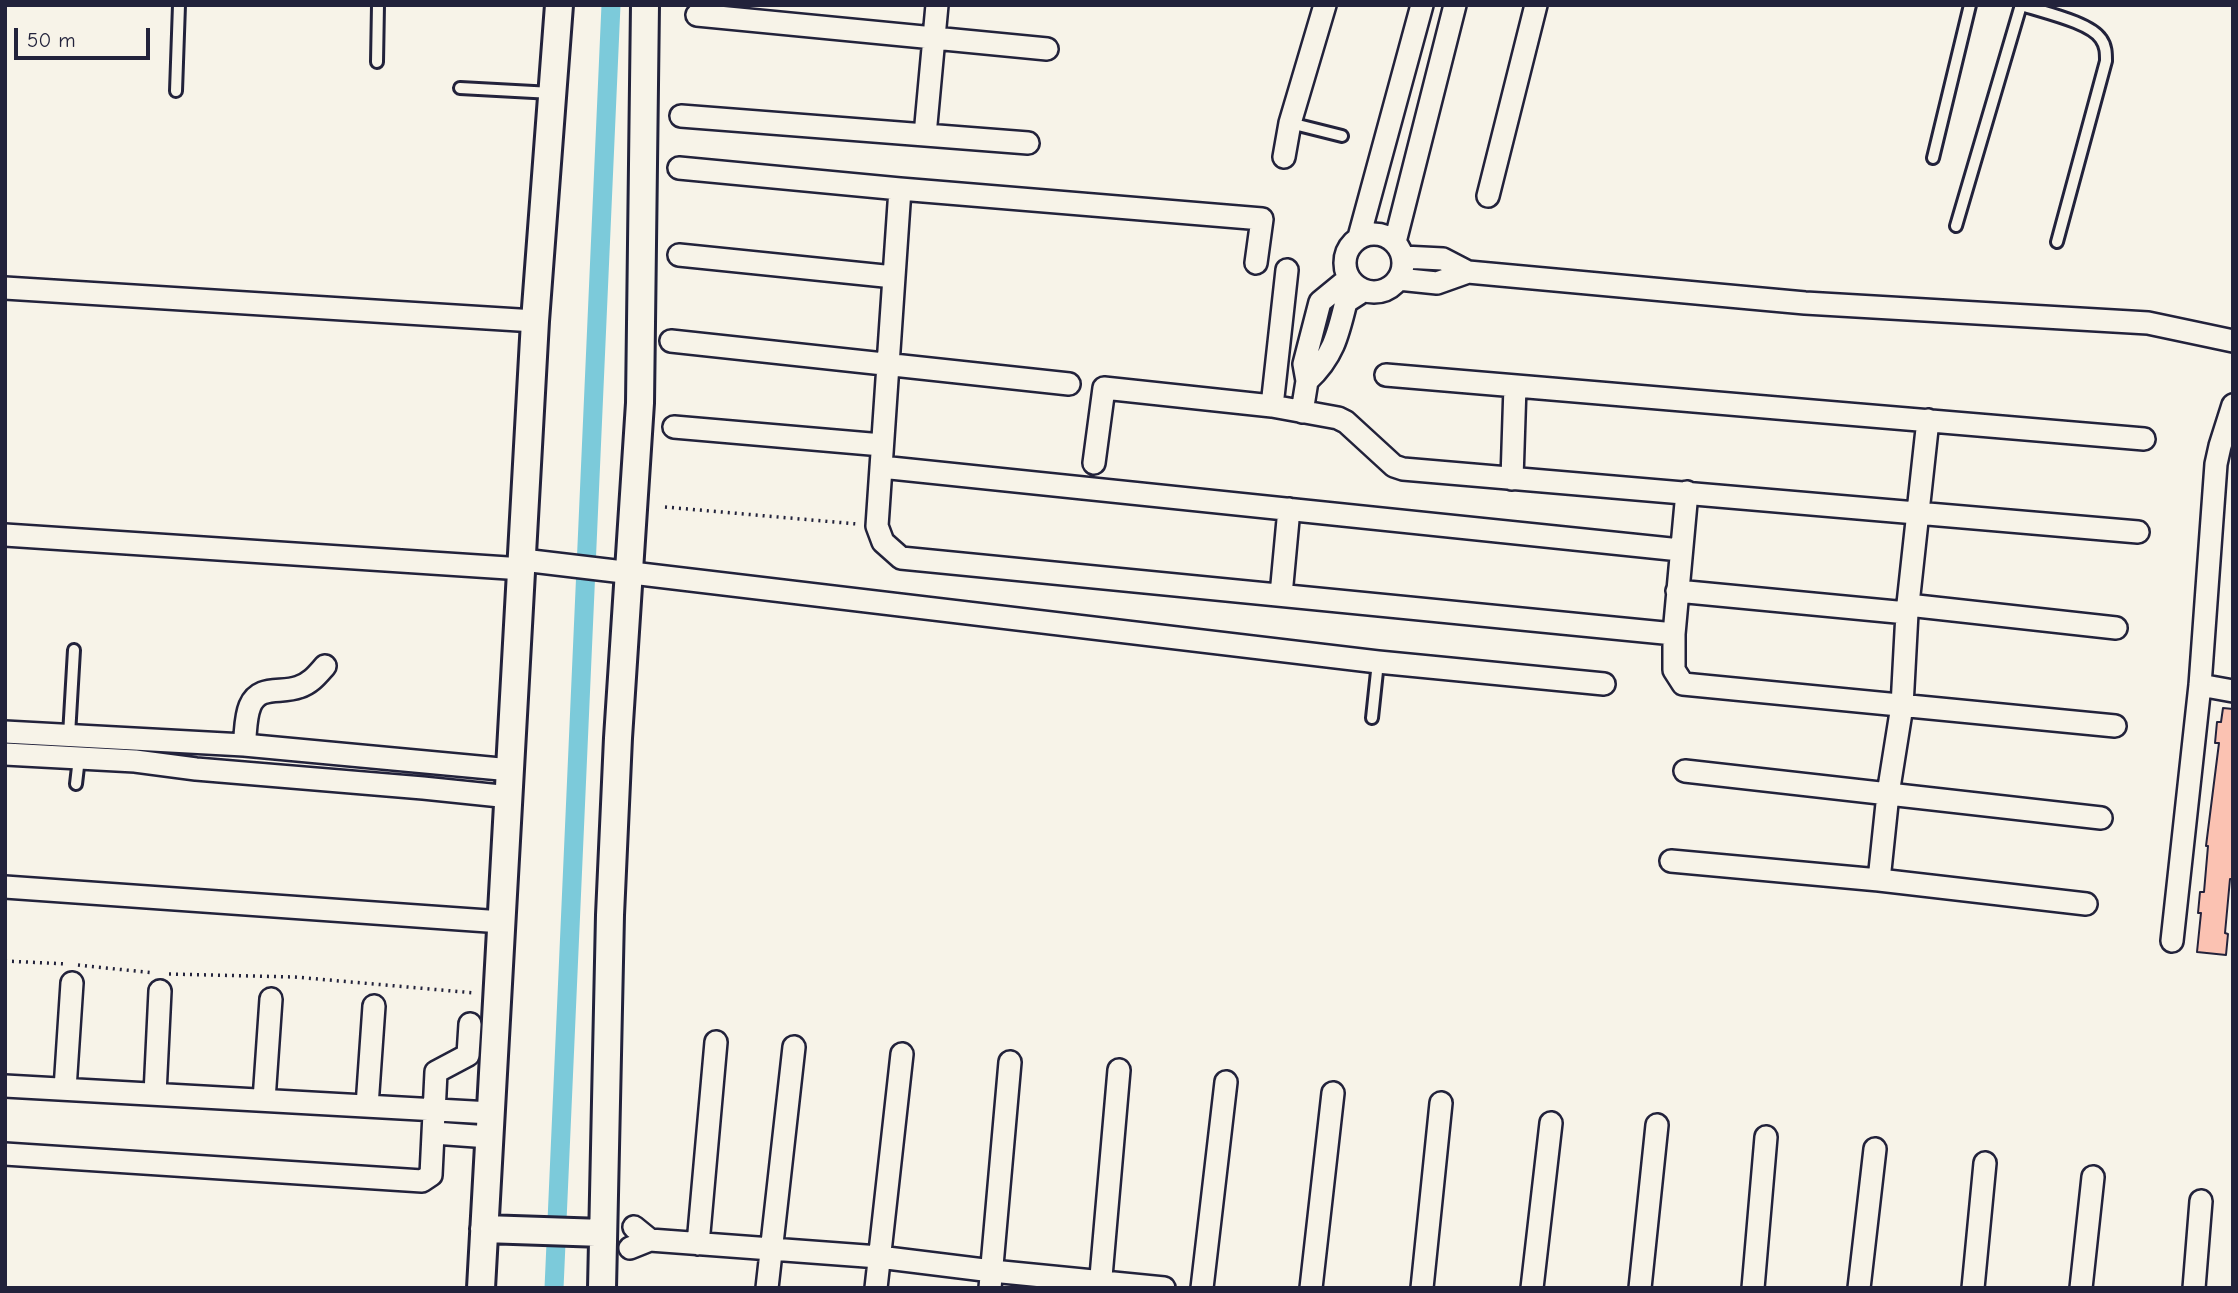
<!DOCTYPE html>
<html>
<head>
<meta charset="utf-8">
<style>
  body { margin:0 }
  #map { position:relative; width:2238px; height:1293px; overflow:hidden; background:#f7f3e8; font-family:"Comic Neue",sans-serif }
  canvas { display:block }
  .frame { position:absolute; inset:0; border:7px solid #22223b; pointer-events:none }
  .scale { position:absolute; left:14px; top:28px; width:136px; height:32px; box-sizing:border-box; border:4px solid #22223b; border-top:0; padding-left:9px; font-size:21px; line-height:24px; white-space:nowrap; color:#22223b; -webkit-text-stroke:5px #f7f3e8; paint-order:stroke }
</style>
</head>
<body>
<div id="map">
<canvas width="2238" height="1293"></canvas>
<div class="frame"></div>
<div class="scale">50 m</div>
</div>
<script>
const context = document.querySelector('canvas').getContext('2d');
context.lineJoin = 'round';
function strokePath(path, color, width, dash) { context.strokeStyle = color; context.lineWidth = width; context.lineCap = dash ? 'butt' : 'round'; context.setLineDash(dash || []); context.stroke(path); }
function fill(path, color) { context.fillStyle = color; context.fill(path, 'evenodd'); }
strokePath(new Path2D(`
  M 554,1288 L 611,5`), '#7ccada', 19);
const building = new Path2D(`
  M 2223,708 L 2233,709 L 2233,879 L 2230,879 L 2225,933 L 2228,934 L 2226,955 L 2197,952 L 2201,913 L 2198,913 L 2200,892 L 2204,892 L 2208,846 L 2206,846 L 2219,743 L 2215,743 L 2217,722 L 2221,722 Z`);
fill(building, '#fbc2b2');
strokePath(building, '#22223b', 2);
const service = new Path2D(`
  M 2022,5 C 2042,12 2090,22 2101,39 C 2106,46 2106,53 2106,61 L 2057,242
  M 377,62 L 378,5
  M 460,88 L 552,93
  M 176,91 L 179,5
  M 1290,123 L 1342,136
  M 1933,158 L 1970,5
  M 1956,226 L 2021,5
  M 1372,718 L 1378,662
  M 69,735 L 74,650
  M 76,784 L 79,758`);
const minor = new Path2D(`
  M 697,15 L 1047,49
  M 681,116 L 1028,143
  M 925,135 L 937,5
  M 1284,157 L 1290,123 L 1325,5
  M 679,168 L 900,189 L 1262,219 L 1256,263
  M 900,189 L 877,526 L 883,542 L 901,558 L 1674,634
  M 1488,196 L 1536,5
  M1345 263a29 29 0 1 1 58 0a29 29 0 1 1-58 0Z
  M 1359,237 L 1422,5
  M 1395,242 L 1455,5
  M 679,255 L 894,277
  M 1403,257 L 1443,259 L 1468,272 L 1805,303 L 2148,323 L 2233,341
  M 1287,270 L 1272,406 L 1338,418 L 1346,422 L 1394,466 L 1403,469 L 2138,532
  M 1398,279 L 1437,283 L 1468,272
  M 5,288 L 535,321
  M 671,341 L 1069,384
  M 1386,375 L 2144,439
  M 1307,381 C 1333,357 1338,335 1346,302 L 1363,291
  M 1302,412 L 1307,381 L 1304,364 L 1320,302 L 1348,279
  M 674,427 L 882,445
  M 1094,463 L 1104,388 L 1272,406
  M 881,467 L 1680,550
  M 1512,479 L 1515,386
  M 1687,492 L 1674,634 L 1674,670 L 1683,684 L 2115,726
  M 5,535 L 523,569
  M 523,560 L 1378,662 L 1604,684
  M 1677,591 L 1907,613
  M 1281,595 L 1289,509
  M 1908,605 L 2116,628
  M 2200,685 L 2233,691
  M 5,732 L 244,745 L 511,770
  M 244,745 C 246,733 245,718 250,706 C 259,684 281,694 299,687 C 311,683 317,675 325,666
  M 5,754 L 135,761 L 196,769 L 423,788 L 510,797
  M 1685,771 L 2101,818
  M 1671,861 L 1879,880 L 2086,904
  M 1879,880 L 1888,794 L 1902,706 L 1907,613 L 1928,420
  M 5,887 L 502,922
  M 2172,941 L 2200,685 L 2216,464 L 2220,446 L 2233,405
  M 5,1086 L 491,1113
  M 65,1089 L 72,983
  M 155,1094 L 160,991
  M 264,1100 L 271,999
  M 367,1106 L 374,1006
  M 434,1133 L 489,1137
  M 5,1154 L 422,1181 L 431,1175 L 436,1072 L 468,1055 L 470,1024
  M 634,1227 L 650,1240
  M 698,1244 L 716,1042
  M 630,1248 L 650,1240 L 879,1257 L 992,1271 L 1164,1288
  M 767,1288 L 794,1047
  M 876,1288 L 902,1054
  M 990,1288 L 1010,1062
  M 1100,1288 L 1119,1070
  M 1202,1288 L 1226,1082
  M 1311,1288 L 1333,1093
  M 1422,1288 L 1441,1103
  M 1532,1288 L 1551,1123
  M 1640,1288 L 1657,1125
  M 1753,1288 L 1766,1137
  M 1859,1288 L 1875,1149
  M 1973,1288 L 1985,1163
  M 2081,1288 L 2093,1177
  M 2194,1288 L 2201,1201`);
const tertiary = new Path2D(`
  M 484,1229 L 603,1233
  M 481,1288 L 535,321 L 559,5
  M 602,1288 L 610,915 L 618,738 L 640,403 L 645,5`);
strokePath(service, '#22223b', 16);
strokePath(minor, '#22223b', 26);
strokePath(tertiary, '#22223b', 32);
strokePath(new Path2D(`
  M 665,507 L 857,524
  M 5,961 L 67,964
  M 78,965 L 154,973
  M 169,974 L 295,977 L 475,993`), '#22223b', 3.5, [2, 5]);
strokePath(service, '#f7f3e8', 10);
strokePath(minor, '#f7f3e8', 21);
strokePath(tertiary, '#f7f3e8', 26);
</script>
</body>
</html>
